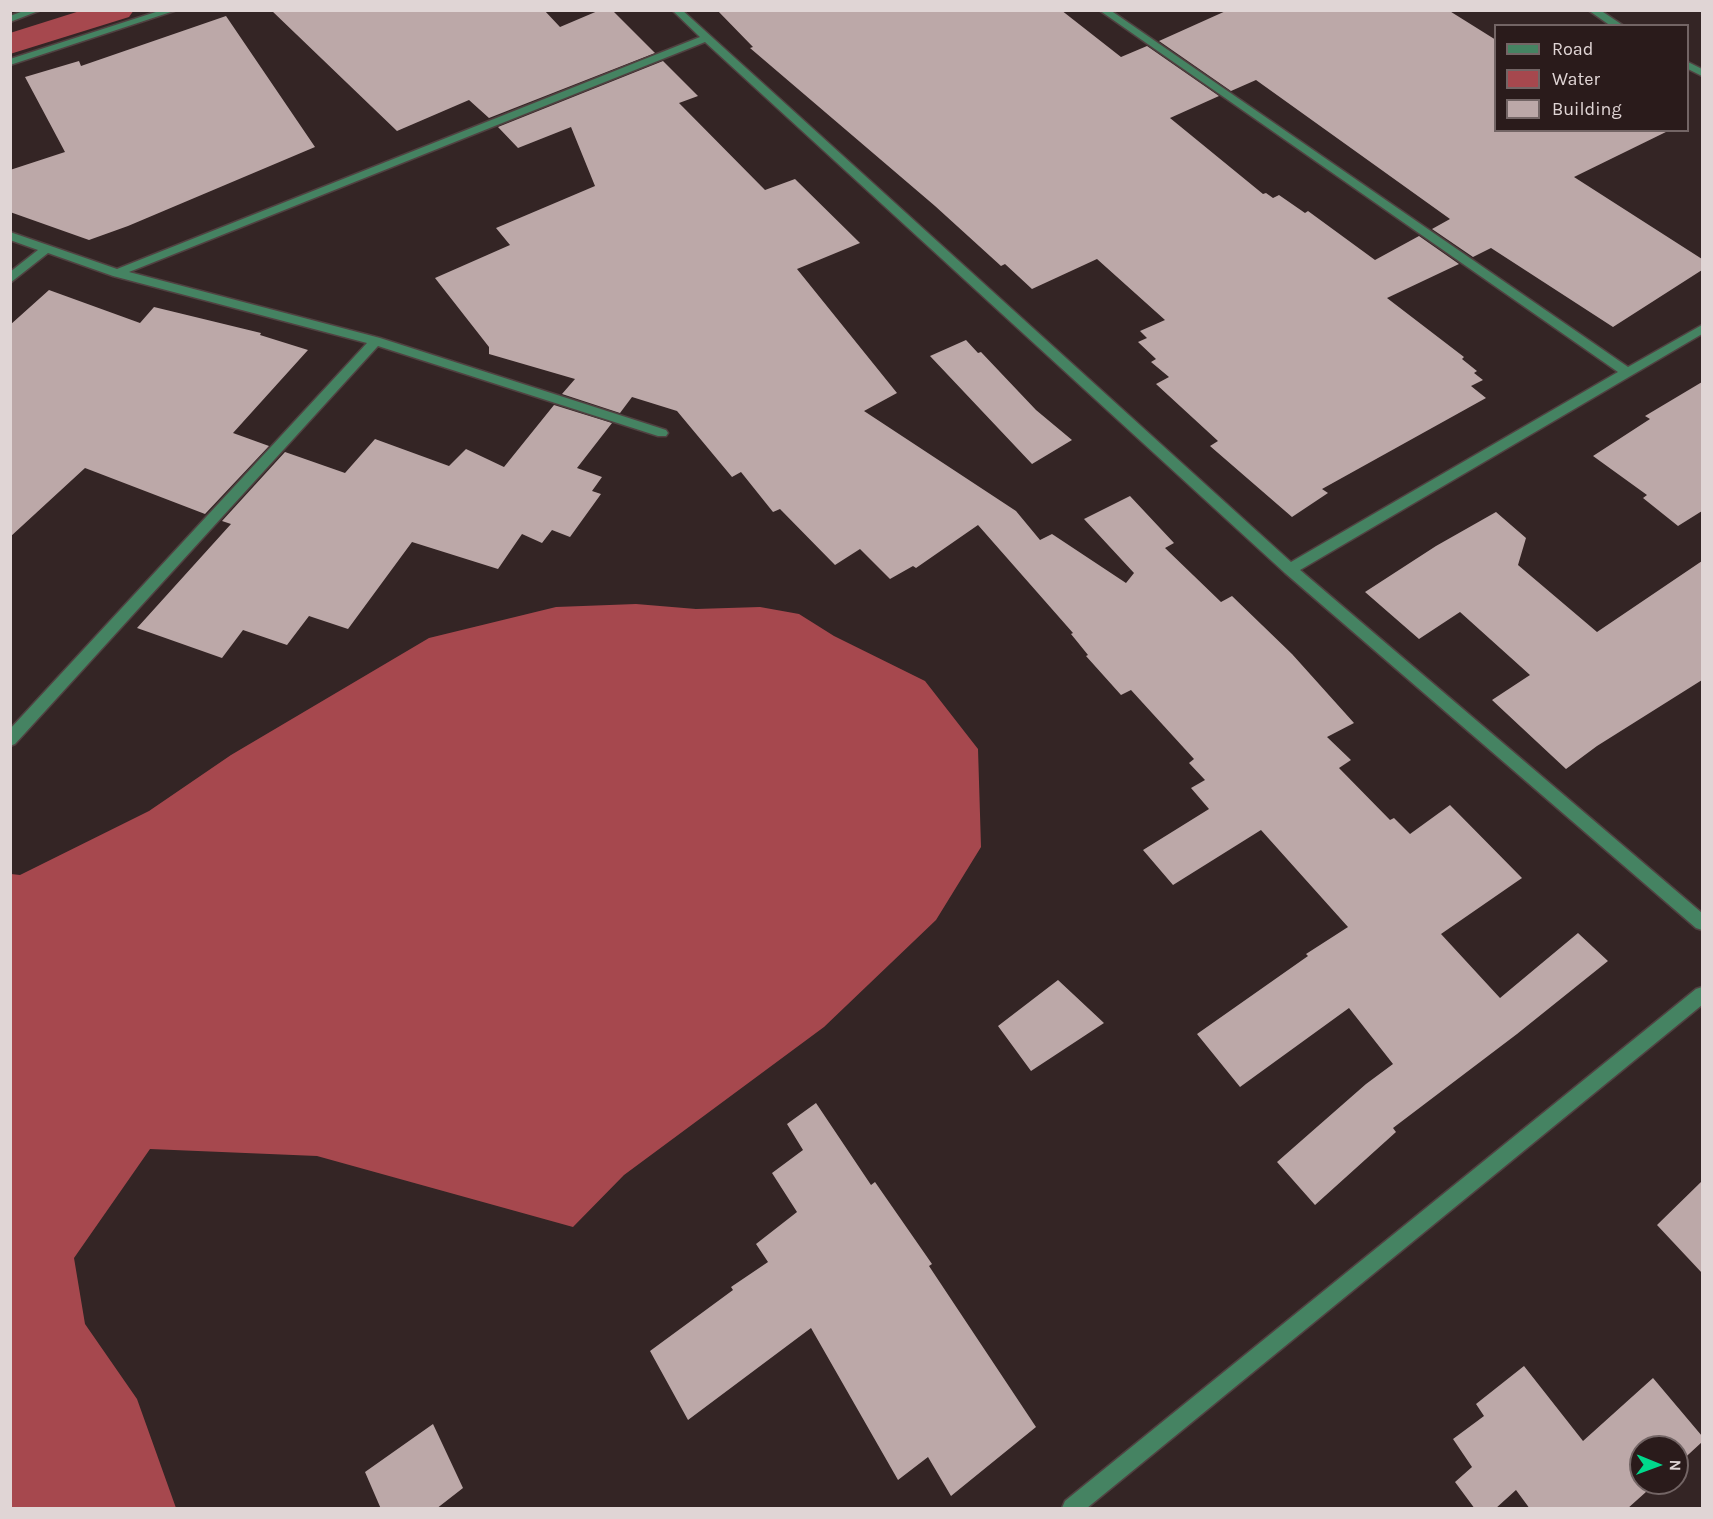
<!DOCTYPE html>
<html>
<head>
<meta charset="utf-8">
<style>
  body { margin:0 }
  #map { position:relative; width:1713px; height:1519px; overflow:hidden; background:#342525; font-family:Karla,sans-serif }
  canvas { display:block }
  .frame { position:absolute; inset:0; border:12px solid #e0d5d5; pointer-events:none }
  .legend { position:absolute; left:1494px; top:24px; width:195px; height:108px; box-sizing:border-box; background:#2a1b1b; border:2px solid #736565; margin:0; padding:8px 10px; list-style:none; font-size:18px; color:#e0d5d5 }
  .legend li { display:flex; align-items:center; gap:12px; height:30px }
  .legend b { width:30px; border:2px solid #736565 }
  .north { position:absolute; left:1629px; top:1435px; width:60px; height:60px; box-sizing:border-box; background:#2a1b1b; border:2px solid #736565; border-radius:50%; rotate:91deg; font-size:16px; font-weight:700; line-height:24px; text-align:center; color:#e0d5d5 }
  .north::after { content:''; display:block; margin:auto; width:21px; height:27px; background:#00d98c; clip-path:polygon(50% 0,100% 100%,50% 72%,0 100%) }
</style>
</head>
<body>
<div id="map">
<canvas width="1713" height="1519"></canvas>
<div class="frame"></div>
<ul class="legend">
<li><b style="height:8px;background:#458362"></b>Road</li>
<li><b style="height:16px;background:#a6484e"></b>Water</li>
<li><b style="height:16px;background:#bca8a8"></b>Building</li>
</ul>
<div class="north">N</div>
</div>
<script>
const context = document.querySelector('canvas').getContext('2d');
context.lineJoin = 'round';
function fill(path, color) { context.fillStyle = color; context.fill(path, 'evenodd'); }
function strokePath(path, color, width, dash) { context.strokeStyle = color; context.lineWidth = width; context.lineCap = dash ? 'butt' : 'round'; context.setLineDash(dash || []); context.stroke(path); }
fill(new Path2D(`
  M 636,604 L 696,609 L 760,607 L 799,614 L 834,636 L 925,681 L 978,749 L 981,847 L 936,920 L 824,1027 L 624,1175 L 573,1227 L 317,1156 L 150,1149 L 74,1258 L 85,1324 L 137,1399 L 176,1508 L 11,1508 L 11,874 L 20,875 L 149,811 L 231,755 L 429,638 L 556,607 Z`), '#a6484e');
fill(new Path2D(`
  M 83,10 L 134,10 L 129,17 L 10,54 L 10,33 Z`), '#a6484e');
fill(new Path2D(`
  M 271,10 L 544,10 L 560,27 L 600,10 L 612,10 L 655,53 L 489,118 L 469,100 L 397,131 Z
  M 717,10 L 1061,10 L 1121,57 L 1147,46 L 1219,96 L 1170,118 L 1263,194 L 1266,193 L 1273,198 L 1279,195 L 1305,213 L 1308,211 L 1375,260 L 1419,236 L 1459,264 L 1387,298 L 1464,357 L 1462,359 L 1477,371 L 1474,373 L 1483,380 L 1471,386 L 1486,398 L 1322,489 L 1328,493 L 1292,517 L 1210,446 L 1218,441 L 1156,384 L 1169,377 L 1151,362 L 1156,359 L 1138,342 L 1147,338 L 1140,331 L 1165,320 L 1097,259 L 1032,289 L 1005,264 L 1001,266 L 935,206 L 750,48 L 753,47 Z
  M 1228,10 L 1448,10 L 1496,40 L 1496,130 L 1670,130 L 1574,177 L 1702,259 L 1702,270 L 1613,327 L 1491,248 L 1473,257 L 1432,229 L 1450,219 L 1256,80 L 1231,91 L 1159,41 Z
  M 226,16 L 315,147 L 128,226 L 89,240 L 10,212 L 10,170 L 65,152 L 25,77 L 79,61 L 81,66 Z
  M 663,61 L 698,96 L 679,103 L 765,190 L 795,179 L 860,243 L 797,269 L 897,393 L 864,411 L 1016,511 L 1040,540 L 1052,534 L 1126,583 L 1134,573 L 1084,519 L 1130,496 L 1174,543 L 1165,548 L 1221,602 L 1232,596 L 1292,654 L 1354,723 L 1327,737 L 1351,760 L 1339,768 L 1390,820 L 1394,818 L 1410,834 L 1450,805 L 1522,878 L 1441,934 L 1500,998 L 1578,933 L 1608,961 L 1517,1034 L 1393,1128 L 1396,1132 L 1315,1205 L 1277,1162 L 1366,1084 L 1393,1064 L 1349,1008 L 1240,1087 L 1197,1034 L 1308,956 L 1306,954 L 1348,927 L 1261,830 L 1173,885 L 1143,850 L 1209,809 L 1191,788 L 1205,780 L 1189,763 L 1194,759 L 1131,690 L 1121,695 L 1086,656 L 1088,655 L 1071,634 L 1073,633 L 978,525 L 916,568 L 913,566 L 890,579 L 860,549 L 835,565 L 780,509 L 773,512 L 741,472 L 732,477 L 677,411 L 632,397 L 620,413 L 562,394 L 575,379 L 489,354 L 489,347 L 435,278 L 510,245 L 496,228 L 595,186 L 571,127 L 518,148 L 498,127 Z
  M 49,290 L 140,323 L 154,307 L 261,333 L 260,335 L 308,350 L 233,433 L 269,446 L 205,514 L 85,468 L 10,537 L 10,325 Z
  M 966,340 L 978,353 L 981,352 L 1036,410 L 1072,440 L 1032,464 L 930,356 Z
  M 1702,382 L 1702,511 L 1678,526 L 1643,498 L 1647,495 L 1593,456 L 1650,419 L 1645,416 Z
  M 554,405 L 612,423 L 577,468 L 602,477 L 592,491 L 601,494 L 570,537 L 552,530 L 542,543 L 522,534 L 498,569 L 412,542 L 348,629 L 309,616 L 287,645 L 243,630 L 222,658 L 137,628 L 231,524 L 222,521 L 285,452 L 345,473 L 375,439 L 449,466 L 466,449 L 504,467 Z
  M 1496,512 L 1526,538 L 1518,565 L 1597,632 L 1702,561 L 1702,680 L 1597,746 L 1566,769 L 1492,700 L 1530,675 L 1460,612 L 1419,639 L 1365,592 L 1436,546 Z
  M 1058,980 L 1104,1023 L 1031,1071 L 998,1026 Z
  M 816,1103 L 871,1185 L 875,1182 L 932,1264 L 929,1266 L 1036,1427 L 951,1496 L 928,1457 L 898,1480 L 811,1328 L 688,1420 L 650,1351 L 733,1290 L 731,1287 L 768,1262 L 756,1244 L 797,1212 L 772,1173 L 803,1150 L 787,1124 Z
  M 1702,1181 L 1702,1273 L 1657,1225 Z
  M 1524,1366 L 1583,1441 L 1653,1378 L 1702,1436 L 1702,1442 L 1677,1465 L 1677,1447 L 1641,1447 L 1641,1483 L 1656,1483 L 1627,1509 L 1530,1509 L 1516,1490 L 1495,1509 L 1475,1509 L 1455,1482 L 1472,1467 L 1453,1439 L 1484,1416 L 1476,1404 Z
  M 433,1424 L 463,1488 L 436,1509 L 381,1509 L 365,1472 Z`), '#bca8a8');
const minor = new Path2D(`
  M 26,10 L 41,10 L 10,22 L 10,16 Z
  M 162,10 L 177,10 L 10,65 L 10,59 Z
  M 672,10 L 682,10 L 1291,562 L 1618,372 L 1099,10 L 1110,10 L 1628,367 L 1702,325 L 1702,334 L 1300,570 L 1702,913 L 1702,930 L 1696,928 L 1285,573 L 705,42 L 129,272 L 380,338 L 666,430 L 668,433 L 666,436 L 658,436 L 378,346 L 15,744 L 10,746 L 10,729 L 367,343 L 113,276 L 48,253 L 10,283 L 10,272 L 38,250 L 10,240 L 10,232 L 117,269 L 700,37 Z
  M 1588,10 L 1600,10 L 1624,26 L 1611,26 Z
  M 1688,62 L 1702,69 L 1702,76 L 1688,69 Z
  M 1702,987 L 1702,1005 L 1087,1508 L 1062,1508 L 1065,1501 L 1696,989 Z`);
strokePath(minor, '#504141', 3);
fill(minor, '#458362');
</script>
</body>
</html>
